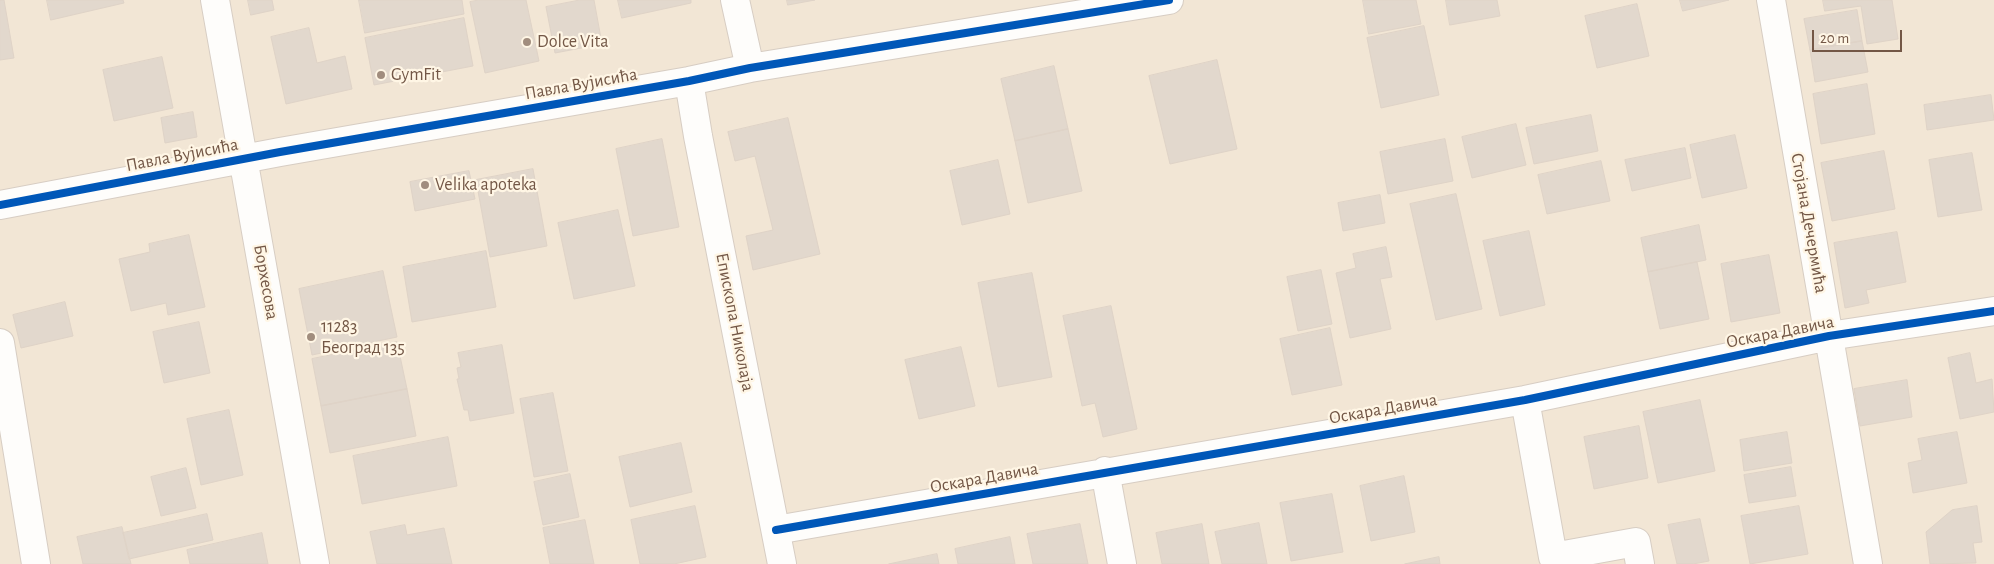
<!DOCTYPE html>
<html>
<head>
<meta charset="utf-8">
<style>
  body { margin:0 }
  #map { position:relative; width:1994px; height:564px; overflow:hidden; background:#f6f0e5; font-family:"Alegreya Sans",sans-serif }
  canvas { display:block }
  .scale { position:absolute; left:1812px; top:30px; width:90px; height:22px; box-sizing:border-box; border:2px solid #735746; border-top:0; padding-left:6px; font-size:15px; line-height:18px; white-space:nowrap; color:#735746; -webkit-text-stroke:4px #fff6e5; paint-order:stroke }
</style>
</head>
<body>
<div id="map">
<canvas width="1994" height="564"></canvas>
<div class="scale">20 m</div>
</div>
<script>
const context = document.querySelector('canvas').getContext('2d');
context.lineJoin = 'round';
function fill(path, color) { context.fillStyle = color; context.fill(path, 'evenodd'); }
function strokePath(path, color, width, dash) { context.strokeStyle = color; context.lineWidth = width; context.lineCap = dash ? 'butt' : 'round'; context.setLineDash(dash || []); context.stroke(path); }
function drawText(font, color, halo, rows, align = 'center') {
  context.font = font + ' "Alegreya Sans",sans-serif'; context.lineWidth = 4.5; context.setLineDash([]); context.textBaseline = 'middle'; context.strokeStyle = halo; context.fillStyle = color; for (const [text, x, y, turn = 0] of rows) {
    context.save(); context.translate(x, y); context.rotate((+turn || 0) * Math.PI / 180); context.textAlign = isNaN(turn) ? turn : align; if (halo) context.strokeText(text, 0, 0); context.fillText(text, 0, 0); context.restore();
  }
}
fill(new Path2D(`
  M 0,0 L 1994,0 L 1994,564 L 0,564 Z`), '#f2e6d5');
const building = new Path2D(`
  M 0,0 L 4,0 L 14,58 L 0,60 Z
  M 47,0 L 123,0 L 124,3 L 51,20 Z
  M 248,0 L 272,0 L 274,10 L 251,15 Z
  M 359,0 L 462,0 L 464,14 L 365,33 Z
  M 479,0 L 526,0 L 539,61 L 485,73 L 470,2 Z
  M 580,0 L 594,0 L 602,44 L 555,53 L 546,7 Z
  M 618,0 L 691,0 L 691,3 L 622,18 Z
  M 787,0 L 815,0 L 788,5 Z
  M 1363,0 L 1416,0 L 1421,24 L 1369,34 Z
  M 1446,0 L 1497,0 L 1500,16 L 1450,25 Z
  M 1680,0 L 1729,0 L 1683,11 Z
  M 1823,0 L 1892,0 L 1898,39 L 1867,44 L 1861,6 L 1825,11 Z
  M 1637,4 L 1649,56 L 1597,68 L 1585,16 Z
  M 1857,10 L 1862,41 L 1810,50 L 1804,19 Z
  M 464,18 L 473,66 L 374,85 L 365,38 Z
  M 1424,26 L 1439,95 L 1381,108 L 1367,38 Z
  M 309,28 L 317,63 L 345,56 L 352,89 L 286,104 L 271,37 Z
  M 1862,41 L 1868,72 L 1815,82 L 1810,50 Z
  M 162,57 L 173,108 L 114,121 L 103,70 Z
  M 1217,60 L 1237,149 L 1170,164 L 1149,76 Z
  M 1054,66 L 1068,129 L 1015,141 L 1001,79 Z
  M 1867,84 L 1875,134 L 1821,144 L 1813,94 Z
  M 1991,95 L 1994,120 L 1927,130 L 1924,105 Z
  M 193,112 L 197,137 L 165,143 L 161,118 Z
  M 1591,115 L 1598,151 L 1534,164 L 1526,128 Z
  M 788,118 L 820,254 L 753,270 L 746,236 L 773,230 L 755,156 L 735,161 L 728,132 Z
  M 1516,124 L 1526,165 L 1472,178 L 1462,137 Z
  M 1068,129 L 1082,191 L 1028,203 L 1015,141 Z
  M 1735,135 L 1747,188 L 1702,198 L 1690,145 Z
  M 662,139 L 679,227 L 633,236 L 616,149 Z
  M 1445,139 L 1453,181 L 1388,194 L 1380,152 Z
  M 1685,148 L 1691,178 L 1632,191 L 1625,160 Z
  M 1884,151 L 1895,209 L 1832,221 L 1821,163 Z
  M 1972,153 L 1982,210 L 1938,217 L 1929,160 Z
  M 998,160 L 1010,214 L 962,225 L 950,171 Z
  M 1601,161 L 1610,201 L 1547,214 L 1538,175 Z
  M 533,169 L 547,246 L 490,257 L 476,180 Z
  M 469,171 L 475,199 L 415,211 L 410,182 Z
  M 1456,194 L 1482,309 L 1436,320 L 1410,204 Z
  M 1380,195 L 1385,223 L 1343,231 L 1338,203 Z
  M 618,210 L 635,286 L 574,299 L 558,223 Z
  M 1699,225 L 1706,260 L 1648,272 L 1641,238 Z
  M 1529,231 L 1545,305 L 1500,316 L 1483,241 Z
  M 1897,232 L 1906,282 L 1866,290 L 1869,303 L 1845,308 L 1834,243 Z
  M 189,235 L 205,307 L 168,315 L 166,303 L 131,311 L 119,259 L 150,252 L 149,244 Z
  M 1386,247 L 1392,277 L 1380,279 L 1391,329 L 1350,338 L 1336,273 L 1356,268 L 1353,254 Z
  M 486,251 L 496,307 L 412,322 L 403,267 Z
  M 1769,255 L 1780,313 L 1731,322 L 1721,264 Z
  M 1697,262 L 1709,319 L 1660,329 L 1648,272 Z
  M 1321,270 L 1332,324 L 1298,331 L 1287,277 Z
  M 383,271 L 397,337 L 312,355 L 299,289 Z
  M 1032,273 L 1052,377 L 998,387 L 978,283 Z
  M 65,302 L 73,336 L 21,348 L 13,315 Z
  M 1111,306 L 1137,429 L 1103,437 L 1095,403 L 1082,406 L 1063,316 Z
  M 199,322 L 210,373 L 164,383 L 153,332 Z
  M 1330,328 L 1342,385 L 1292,395 L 1280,339 Z
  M 397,342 L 407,389 L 321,406 L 312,359 Z
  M 502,345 L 514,413 L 470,421 L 468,410 L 464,410 L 457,379 L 459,379 L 457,368 L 461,367 L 458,353 Z
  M 961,347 L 975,406 L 919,419 L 905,360 Z
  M 1970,353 L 1976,383 L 1992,379 L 1994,412 L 1960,419 L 1948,358 Z
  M 1907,380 L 1912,417 L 1860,426 L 1854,389 Z
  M 407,389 L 416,436 L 330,453 L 321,406 Z
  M 553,393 L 568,471 L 534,477 L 520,399 Z
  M 1700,400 L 1715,471 L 1658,483 L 1643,412 Z
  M 229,410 L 243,475 L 201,485 L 187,419 Z
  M 1639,426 L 1648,478 L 1594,489 L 1584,437 Z
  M 1787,432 L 1792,463 L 1744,471 L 1740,440 Z
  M 1957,432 L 1967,483 L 1913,493 L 1908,463 L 1922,460 L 1918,439 Z
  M 448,437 L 457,486 L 362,504 L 353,456 Z
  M 681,443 L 692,492 L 630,507 L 619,457 Z
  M 1791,467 L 1796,496 L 1749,503 L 1744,475 Z
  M 186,468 L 196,508 L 161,516 L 151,477 Z
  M 570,474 L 579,517 L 543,525 L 534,482 Z
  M 1404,476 L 1415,532 L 1371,541 L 1360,486 Z
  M 1332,494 L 1343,552 L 1291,561 L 1280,503 Z
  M 695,506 L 706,557 L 674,564 L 640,564 L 631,520 Z
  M 1799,506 L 1808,554 L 1750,564 L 1741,516 Z
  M 1977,506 L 1982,542 L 1973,543 L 1976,563 L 1930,564 L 1926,532 L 1952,510 Z
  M 207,514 L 213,540 L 129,559 L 123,533 Z
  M 1700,519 L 1709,561 L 1693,564 L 1677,564 L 1668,525 Z
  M 585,520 L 594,564 L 550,564 L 543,528 Z
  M 1259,523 L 1267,564 L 1222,564 L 1215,532 Z
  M 1080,524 L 1088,564 L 1033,564 L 1027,534 Z
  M 1202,524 L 1209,564 L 1162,564 L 1156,533 Z
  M 405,525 L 407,535 L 444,528 L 452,564 L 377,564 L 370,532 Z
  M 122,527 L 131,564 L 83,564 L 77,537 Z
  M 262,533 L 268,564 L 190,564 L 187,550 Z
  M 1010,537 L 1015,564 L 958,564 L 955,549 Z
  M 937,554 L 939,564 L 889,564 Z
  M 1439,557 L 1440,564 L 1405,564 Z`);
fill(building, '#e2d8cd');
strokePath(building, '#dfd3c7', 1);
const minor = new Path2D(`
  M 215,0 L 315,564
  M 735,0 L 750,68
  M 1771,0 L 1868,564
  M 689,81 L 698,136 L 782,564
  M 0,205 L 280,152 L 689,81 L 750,68 L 1169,0
  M 0,343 L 36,564
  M 1525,400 L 1553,557 L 1636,542 L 1640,564
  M 1105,471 L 1122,564
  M 776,530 L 1525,400 L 1829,336 L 1994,311`);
strokePath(minor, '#d7cdc3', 30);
strokePath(minor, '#fefdfb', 28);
strokePath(new Path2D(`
  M 0,205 L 280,152 L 689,81 L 750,68 L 1169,0
  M 776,530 L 1525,400 L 1829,336 L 1994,311`), '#0057b8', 8);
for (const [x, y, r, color] of [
  [527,42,5,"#a18d7e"],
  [381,75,5,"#a18d7e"],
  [425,185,5,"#a18d7e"],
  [311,337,5,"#a18d7e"]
]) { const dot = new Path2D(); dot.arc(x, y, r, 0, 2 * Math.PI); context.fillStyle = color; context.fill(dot); strokePath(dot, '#fff6e5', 2); }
drawText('18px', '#735746', '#fff6e5', [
  ["Dolce Vita",537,42],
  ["GymFit",391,75],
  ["Velika apoteka",435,185],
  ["11283",321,327],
  ["Београд 135",321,348]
], 'left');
drawText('18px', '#735746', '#fff6e5', [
  ["Павла Вујисића",581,84,-10],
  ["Павла Вујисића",182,155,-11],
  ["Стојана Дечермића",1809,223,80],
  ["Борхесова",266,282,80],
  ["Епископа Николаја",735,322,79],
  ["Оскара Давича",1780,332,-11],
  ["Оскара Давича",1383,409,-10],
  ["Оскара Давича",984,478,-10]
]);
</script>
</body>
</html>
